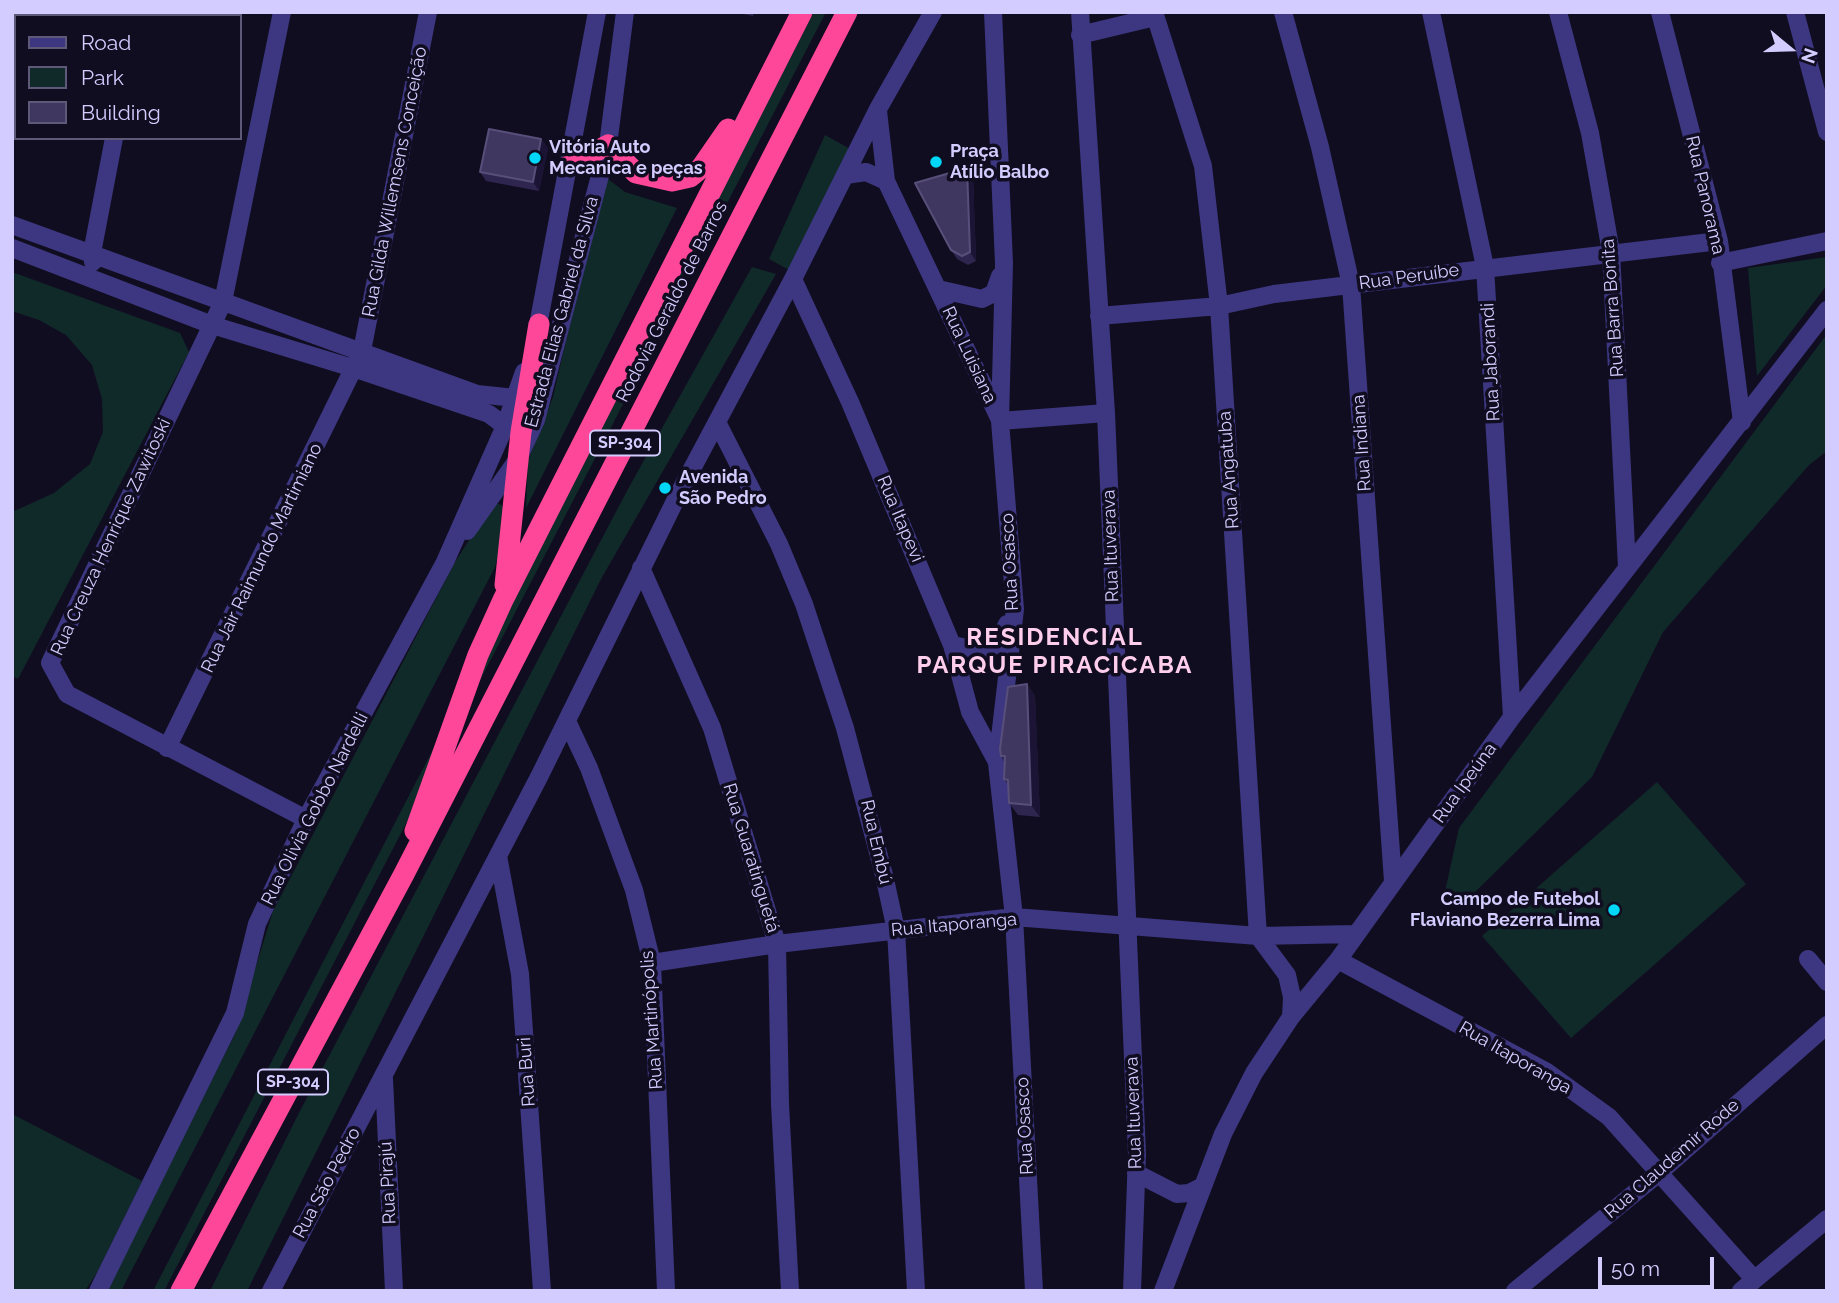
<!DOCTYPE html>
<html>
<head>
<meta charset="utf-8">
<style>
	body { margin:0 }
	#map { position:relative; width:1839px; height:1303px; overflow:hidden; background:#110d20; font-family:Raleway,sans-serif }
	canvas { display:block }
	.frame { position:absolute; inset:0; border:14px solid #d3ccff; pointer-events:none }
	.legend { position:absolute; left:14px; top:14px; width:228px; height:126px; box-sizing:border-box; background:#110d20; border:2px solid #5f5979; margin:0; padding:9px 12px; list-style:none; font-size:21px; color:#d3ccff }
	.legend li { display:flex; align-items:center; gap:14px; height:35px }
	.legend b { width:35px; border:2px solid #5f5979 }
	.north { position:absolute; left:1755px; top:14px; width:70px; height:70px; -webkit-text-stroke:5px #110d20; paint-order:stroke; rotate:109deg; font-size:19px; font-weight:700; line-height:28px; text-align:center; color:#d3ccff }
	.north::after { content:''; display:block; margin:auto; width:24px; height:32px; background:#d3ccff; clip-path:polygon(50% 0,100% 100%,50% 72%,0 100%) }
	.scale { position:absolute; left:1598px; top:1257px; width:116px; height:32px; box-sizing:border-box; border:4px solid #d3ccff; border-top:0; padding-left:9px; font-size:21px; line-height:24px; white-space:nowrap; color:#d3ccff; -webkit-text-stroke:5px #110d20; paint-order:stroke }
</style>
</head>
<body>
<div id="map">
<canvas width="1839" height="1303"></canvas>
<div class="frame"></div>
<ul class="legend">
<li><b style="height:9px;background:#3c3780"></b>Road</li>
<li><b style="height:19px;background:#102a2a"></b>Park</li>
<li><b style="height:19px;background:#403761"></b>Building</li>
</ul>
<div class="north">N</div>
<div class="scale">50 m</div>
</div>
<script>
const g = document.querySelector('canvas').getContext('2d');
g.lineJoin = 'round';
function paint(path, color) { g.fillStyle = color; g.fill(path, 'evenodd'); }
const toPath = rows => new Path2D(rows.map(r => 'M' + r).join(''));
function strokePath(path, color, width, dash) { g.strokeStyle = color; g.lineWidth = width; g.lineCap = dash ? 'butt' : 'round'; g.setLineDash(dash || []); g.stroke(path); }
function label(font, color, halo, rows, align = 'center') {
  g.font = font + ' Raleway,sans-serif'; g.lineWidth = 7; g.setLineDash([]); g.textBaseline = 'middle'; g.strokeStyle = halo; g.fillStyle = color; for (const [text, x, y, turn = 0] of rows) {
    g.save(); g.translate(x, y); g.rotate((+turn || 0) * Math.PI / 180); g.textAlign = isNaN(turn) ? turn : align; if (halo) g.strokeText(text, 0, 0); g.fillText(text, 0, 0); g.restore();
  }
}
const green = toPath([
	[814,12,826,12,164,1291,153,1291],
	[825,135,852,150,791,271,769,259],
	[604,176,625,192,677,208,526,508,528,461,553,397],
	[1827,257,1827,285,1757,376,1748,268],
	[752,267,776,274,601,579,247,1291,210,1291,300,1111,628,489],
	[12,272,180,333,189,352,18,679,12,676,12,512,54,493,90,464,103,432,102,399,92,365,66,335,39,320,12,311],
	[1827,334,1827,451,1809,465,1663,632,1592,777,1472,895,1444,896,1459,828],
	[493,503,502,505,507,520,495,567,121,1291,106,1291,235,1034,273,911,455,562],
	[1657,782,1746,884,1571,1038,1482,936],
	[12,1114,142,1181,98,1271,85,1291,12,1291]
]);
const minor = toPath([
	[282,12,223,302,50,663,67,694,306,819],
	[993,12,1004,263,1000,421,1015,609,997,763,1014,917,1034,1291],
	[1080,12,1106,413,1137,1154,1132,1291],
	[1154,12,1203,166,1219,306,1258,936,1287,975,1292,997,1291,1017],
	[1283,12,1320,147,1351,285,1393,881],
	[1431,12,1485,267,1512,717],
	[1558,12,1590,133,1611,252,1627,567],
	[1660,12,1719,241,1742,422],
	[1795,12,1827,132],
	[138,16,139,12],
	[1080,35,1155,17],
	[878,111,886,181,999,418],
	[846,175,866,172,886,181],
	[12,225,477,394,515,398],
	[12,248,212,325,356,369,489,414,505,426],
	[93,262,92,253,114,138],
	[1720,263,1827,241],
	[793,279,850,402,952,645,970,712,997,762],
	[938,289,982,299,994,293,1000,276],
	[1099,316,1219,306,1274,294,1719,241],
	[536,336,597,12],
	[1000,421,1106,413],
	[717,422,779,544,804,604,845,728,884,875,896,930,916,1291],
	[467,531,518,459,536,420,608,145,625,12],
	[641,568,712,728,777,944,780,1104,790,1291],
	[952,645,985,651,998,643,1007,624],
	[567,721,589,768,634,890,652,963,666,1291],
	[167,748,362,351,428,12],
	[498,856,520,974,542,1291],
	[1808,959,1827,982],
	[1338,960,1547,1072,1609,1117,1754,1279],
	[652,963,777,944,1014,917,1258,936,1353,934],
	[384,1079,394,1291],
	[1136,1173,1177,1194,1189,1193,1201,1187],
	[98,1291,235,1013,257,924,306,819,445,562,505,426,524,372],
	[271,1291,539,777,677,497,793,279,878,109,933,12],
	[1163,1291,1223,1134,1254,1073,1291,1017,1338,960,1512,717,1827,310],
	[1515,1291,1659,1173,1827,1025],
	[1741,1291,1827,1219]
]);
const highway = toPath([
	[569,165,608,145,636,173,672,181,690,177,701,168,728,129],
	[505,585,521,432,539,324],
	[415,831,478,655,503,600,802,12],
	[181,1291,404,874,847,12]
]);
const wall = toPath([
	[734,12,754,12,753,16],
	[541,139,548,148,539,191,486,181,480,172],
	[973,177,976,261,968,265,957,259,951,250],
	[1027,684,1035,696,1040,817,1018,815,1009,803,1008,785,1004,779,1004,762,1001,756]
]);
const shadedWall = toPath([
	[541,139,548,148,539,191,533,182],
	[967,168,973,177,976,261,970,252],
	[1027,684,1035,696,1040,817,1031,805]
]);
const building = toPath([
	[489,129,541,139,533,182,480,172,489,129],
	[967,168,970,252,962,256,951,250,915,183,967,168],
	[1027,684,1031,805,1009,803,1008,780,1004,779,1005,756,1001,756,1000,749,1008,687,1027,684]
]);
const markers = [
	[535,158,7,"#00d6f7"],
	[936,162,7,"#00d6f7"],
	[665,488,7,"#00d6f7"],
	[1614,910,7,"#00d6f7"]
];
const shields = [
	[625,443,70],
	[293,1082,70]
];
const shieldNames = [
	["SP-304",625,443],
	["SP-304",293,1082]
];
const poiNames = [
	["Vitória Auto",549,148],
	["Mecanica e peças",549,169],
	["Praça",950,152],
	["Atílio Balbo",950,173],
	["Avenida",679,478],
	["São Pedro",679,499],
	["Campo de Futebol",1600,900,"right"],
	["Flaviano Bezerra Lima",1600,921,"right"]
];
const streetNames = [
	["Rua Gilda Willemsens Conceição",395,182,-79],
	["Rua Panorama",1705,195,77],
	["Rua Peruíbe",1409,277,-8],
	["Rodovia Geraldo de Barros",672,302,-63],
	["Rua Barra Bonita",1613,308,-94],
	["Estrada Elias Gabriel da Silva",562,312,-75],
	["Rua Luisiana",969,355,65],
	["Rua Jaborandi",1491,362,-93],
	["Rua Indiana",1362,443,-94],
	["Rua Angatuba",1229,470,-94],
	["Rua Itapevi",900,519,67],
	["Rua Creuza Henrique Zawitoski",111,537,-65],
	["Rua Ituverava",1111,546,-92],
	["Rua Jair Raimundo Martimiano",262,558,-64],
	["Rua Osasco",1010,562,-93],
	["Rua Ipeúna",1465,783,-54],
	["Rua Olivia Gobbo Nardelli",315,809,-63],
	["Rua Embú",876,842,77],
	["Rua Guaratinguetá",751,858,73],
	["Rua Itaporanga",954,925,-5],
	["Rua Martinópolis",652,1020,-94],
	["Rua Itaporanga",1515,1058,30],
	["Rua Buri",527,1072,-94],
	["Rua Ituverava",1134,1113,-92],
	["Rua Osasco",1025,1126,-93],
	["Rua Claudemir Rode",1672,1159,-41],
	["Rua São Pedro",327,1183,-62],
	["Rua Pirajú",388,1183,-93]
];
const districtNames = [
	["RESIDENCIAL",1055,638],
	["PARQUE PIRACICABA",1055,666]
];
paint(green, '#102a2a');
strokePath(minor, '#3c3780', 18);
strokePath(highway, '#ff4799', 21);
paint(wall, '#2e264e');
paint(shadedWall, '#1b1434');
paint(building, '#403761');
strokePath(building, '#574f7a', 2);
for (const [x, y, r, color] of markers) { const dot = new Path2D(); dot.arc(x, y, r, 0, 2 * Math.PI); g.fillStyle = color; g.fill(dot); strokePath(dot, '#110d20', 2.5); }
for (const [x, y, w] of shields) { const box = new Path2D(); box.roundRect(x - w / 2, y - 12.5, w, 25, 5); g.fillStyle = '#110d20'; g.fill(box); strokePath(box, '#d3ccff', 2); }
label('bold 16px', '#d3ccff', null, shieldNames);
label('bold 18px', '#d3ccff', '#110d20', poiNames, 'left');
label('18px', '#d3ccff', '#110d20', streetNames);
g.letterSpacing = '2px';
label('bold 24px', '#ffceec', '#110d20', districtNames);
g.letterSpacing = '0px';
</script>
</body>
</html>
